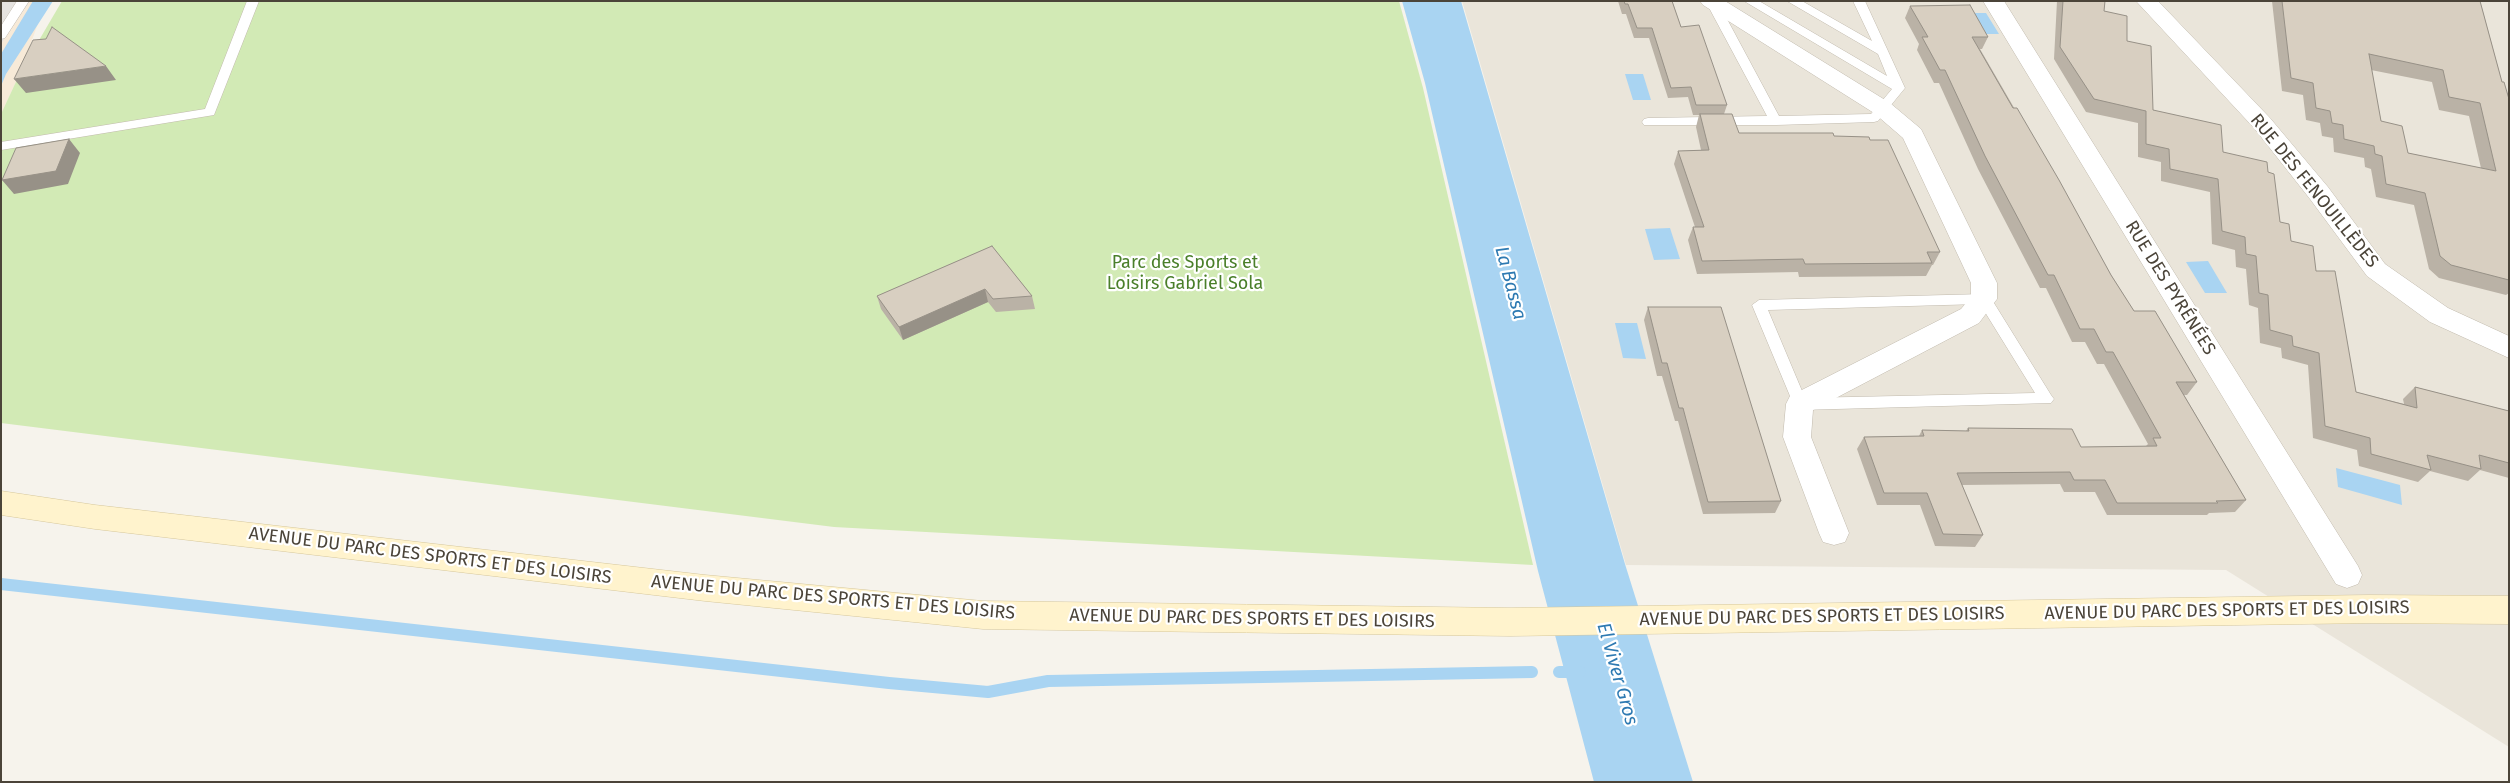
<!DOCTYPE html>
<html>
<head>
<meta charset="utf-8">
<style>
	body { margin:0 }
	#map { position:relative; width:2510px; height:783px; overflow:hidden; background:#f6f3ec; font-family:"Fira Sans",sans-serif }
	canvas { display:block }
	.frame { position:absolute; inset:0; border:2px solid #4b4439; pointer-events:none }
</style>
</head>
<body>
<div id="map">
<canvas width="2510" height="783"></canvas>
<div class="frame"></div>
</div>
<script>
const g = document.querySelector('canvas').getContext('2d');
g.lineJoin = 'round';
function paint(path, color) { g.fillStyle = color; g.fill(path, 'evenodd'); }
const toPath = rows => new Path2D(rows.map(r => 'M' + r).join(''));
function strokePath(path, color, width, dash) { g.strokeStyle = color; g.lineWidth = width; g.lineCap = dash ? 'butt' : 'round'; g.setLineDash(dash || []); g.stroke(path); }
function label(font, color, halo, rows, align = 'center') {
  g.font = font + ' "Fira Sans",sans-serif'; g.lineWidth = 4.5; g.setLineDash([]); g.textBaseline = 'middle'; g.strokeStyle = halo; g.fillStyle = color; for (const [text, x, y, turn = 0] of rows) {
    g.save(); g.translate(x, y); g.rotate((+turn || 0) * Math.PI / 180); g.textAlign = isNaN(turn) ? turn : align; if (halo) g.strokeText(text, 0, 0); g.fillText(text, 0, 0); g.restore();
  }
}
const residential = toPath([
	[1462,1,2509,1,2509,747,2226,570,1626,565]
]);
const commercial = toPath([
	[1,1,46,1,21,71,1,114]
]);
const green = toPath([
	[62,1,1399,1,1423,88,1533,565,834,527,1,423,1,114,21,71]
]);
const parking = toPath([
	[1,1,30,1,1,44]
]);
const water = toPath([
	[33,1,53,1,6,74,1,86,1,54],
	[1402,1,1461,1,1625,564,1693,782,1594,782,1538,571,1425,83],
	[1968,13,1986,13,1999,34,1981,34],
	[1625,74,1643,74,1651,100,1633,100],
	[1670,228,1680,259,1654,260,1645,229],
	[2208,261,2227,293,2205,293,2186,262],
	[1615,323,1637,323,1646,359,1623,358],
	[2336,468,2400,485,2402,505,2338,487]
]);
const stream = toPath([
	[1,584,889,683,988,692,1048,681,1532,672],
	[1559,672,1580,672]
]);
const service = toPath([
	[17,1,29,1,5,38,1,39,1,26,17,1],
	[247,1,259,1,214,115,1,150,1,142,205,109,247,1],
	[1744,1,1759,1,1887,76,1878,54,1787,1,1802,1,1872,41,1853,1,1865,1,1905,88,1878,121,1874,122,1776,125,1644,125,1642,122,1644,119,1648,118,1767,116,1707,4,1710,1,1717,2,1719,4,1779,116,1871,114,1892,89,1744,1],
	[1984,294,1989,295,2051,395,2054,399,2051,403,1800,410,1795,408,1752,305,1759,300,1984,294],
	[1980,304,2035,393,1805,398,1768,310,1980,304]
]);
const minor = toPath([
	[1700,1,1725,1,1890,103,1921,129,1997,283,1997,299,1979,323,1813,410,1811,437,1849,533,1845,542,1834,545,1823,542,1819,533,1783,437,1786,404,1790,396,1961,309,1971,297,1971,283,1903,138,1874,113,1703,5,1700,1],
	[1983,1,2004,1,2358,566,2362,575,2358,584,2347,588,2336,584,1983,1],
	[2136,1,2158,1,2270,118,2328,187,2385,264,2448,308,2509,336,2509,358,2430,322,2367,276,2310,199,2254,128,2136,1]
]);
const secondary = toPath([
	[1,491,95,505,705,575,983,601,1510,608,2369,595,2509,596,2509,624,2369,623,1510,636,983,629,705,601,95,529,1,515,1,491]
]);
const wall = toPath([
	[1618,1,1672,1,1681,27,1727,105,1724,114,1739,133,1834,136,1870,140,1940,252,1933,265,1932,265,1926,276,1799,277,1798,272,1697,274,1688,240,1693,227,1695,227,1674,164,1678,151,1701,150,1696,127,1699,115,1693,115,1688,97,1668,98,1649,38,1634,38,1626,14,1622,14],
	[2057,1,2105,1,2104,11,2127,41,2153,110,2223,152,2268,172,2280,222,2291,241,2316,271,2356,392,2404,404,2403,399,2415,387,2509,411,2509,478,2480,470,2468,481,2430,471,2418,482,2359,466,2357,450,2313,438,2308,365,2282,358,2281,348,2260,343,2258,308,2249,305,2246,269,2236,267,2235,250,2212,244,2210,192,2161,181,2161,162,2138,157,2138,123,2086,112,2054,59],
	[2272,1,2480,1,2502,82,2509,99,2509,293,2506,295,2439,278,2429,269,2414,205,2376,197,2371,169,2365,167,2364,158,2334,152,2333,138,2322,136,2320,123,2306,120,2303,95,2282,91],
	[2371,70,2432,82,2439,110,2469,116,2481,168,2408,153,2381,121],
	[1910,6,1988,37,1982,49,1980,49,2111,275,2134,311,2197,382,2187,395,2184,395,2246,500,2235,512,2209,513,2207,515,2107,515,2095,492,2064,492,2060,484,1962,485,1983,535,1975,547,1935,546,1920,505,1877,505,1857,449,1864,437,1919,436,1922,430,1966,431,1968,428,2081,447,2146,446,2148,444,2104,364,2097,364,2085,342,2072,342,2046,288,2040,288,1978,169,1939,83,1934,83,1917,50,1919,44,1905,18],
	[992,246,1032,296,1035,309,996,312,988,302,903,340,881,309,877,296],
	[1648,307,1781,501,1775,513,1703,514,1678,421,1675,421,1662,376,1657,376,1644,320]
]);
const shadedWall = toPath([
	[106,66,116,80,26,93,14,79],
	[69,139,80,153,68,184,14,194,2,180],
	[985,289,988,302,903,340,899,327]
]);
const building = toPath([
	[1624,1,1672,1,1681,27,1699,25,1727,105,1696,105,1691,87,1671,88,1652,28,1637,28,1628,4,1625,4,1624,1],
	[2063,1,2105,1,2104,11,2127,16,2127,41,2151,46,2153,110,2221,125,2223,152,2267,162,2268,172,2274,174,2280,222,2289,224,2291,241,2313,246,2316,271,2335,271,2356,392,2417,408,2415,387,2509,411,2509,463,2479,455,2481,469,2427,455,2431,470,2371,454,2370,438,2325,426,2319,353,2293,346,2292,336,2270,330,2268,295,2259,293,2256,256,2246,254,2245,237,2222,231,2218,179,2170,169,2169,149,2146,144,2146,111,2094,99,2060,47,2063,1],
	[2282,1,2480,1,2502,82,2504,82,2509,99,2509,280,2451,265,2440,256,2425,193,2386,184,2382,156,2375,154,2374,146,2344,139,2343,125,2332,123,2330,111,2316,108,2313,83,2291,78,2282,1],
	[2369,54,2443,70,2449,97,2480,103,2496,171,2408,153,2402,126,2381,121,2369,54],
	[1970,5,1988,37,1972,37,2013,108,2017,108,2059,180,2111,275,2134,311,2155,311,2197,382,2176,382,2246,500,2216,501,2218,503,2117,503,2105,480,2074,480,2070,472,1957,473,1983,535,1943,534,1927,493,1884,493,1864,437,1924,436,1922,430,1969,431,1968,428,2072,429,2081,447,2157,446,2153,438,2161,438,2113,352,2106,352,2094,329,2080,329,2054,275,2048,275,1985,156,1945,70,1940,70,1922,37,1928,37,1910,6,1970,5],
	[52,27,106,66,14,79,33,40,46,39,52,27],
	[1700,114,1732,114,1739,133,1833,133,1834,136,1869,137,1870,140,1888,140,1940,252,1927,252,1932,263,1805,264,1803,259,1702,261,1693,227,1704,227,1678,151,1709,150,1700,114],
	[69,139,56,171,2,180,16,148,69,139],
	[992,246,1032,296,993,299,985,289,899,327,877,296,992,246],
	[1648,307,1721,307,1781,501,1708,502,1683,408,1679,408,1667,363,1662,363,1648,307]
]);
const streetNames = [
	["RUE DES FENOUILLÈDES",2314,191,51],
	["RUE DES PYRÉNÉES",2170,288,58],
	["AVENUE DU PARC DES SPORTS ET DES LOISIRS",430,556,7],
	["AVENUE DU PARC DES SPORTS ET DES LOISIRS",833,598,5],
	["AVENUE DU PARC DES SPORTS ET DES LOISIRS",2227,611,-1],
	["AVENUE DU PARC DES SPORTS ET DES LOISIRS",1822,617,-1],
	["AVENUE DU PARC DES SPORTS ET DES LOISIRS",1252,619,1]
];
const parkNames = [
	["Parc des Sports et",1185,263],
	["Loisirs Gabriel Sola",1185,284]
];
const waterNames = [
	["La Bassa",1510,283,75],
	["El Viver Gros",1617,674,74]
];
paint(residential, '#eae5da');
paint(commercial, '#f7ead8');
paint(green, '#d2eab5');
paint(parking, '#e5e3e0');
paint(water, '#a9d4f2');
strokePath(stream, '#a9d4f2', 12);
strokePath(service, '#c2bbae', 1);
strokePath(minor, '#c2bbae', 1);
strokePath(secondary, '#d6c79b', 1);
paint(service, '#fff');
paint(minor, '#fff');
paint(secondary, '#fff3cd');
paint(wall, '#bab2a6');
paint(shadedWall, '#979187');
paint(building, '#d8cfc1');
strokePath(building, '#979187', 1);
label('18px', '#4b4439', '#fff', streetNames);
label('18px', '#4a7f2a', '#fff', parkNames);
label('italic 19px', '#2e7ab2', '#fff', waterNames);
</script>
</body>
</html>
